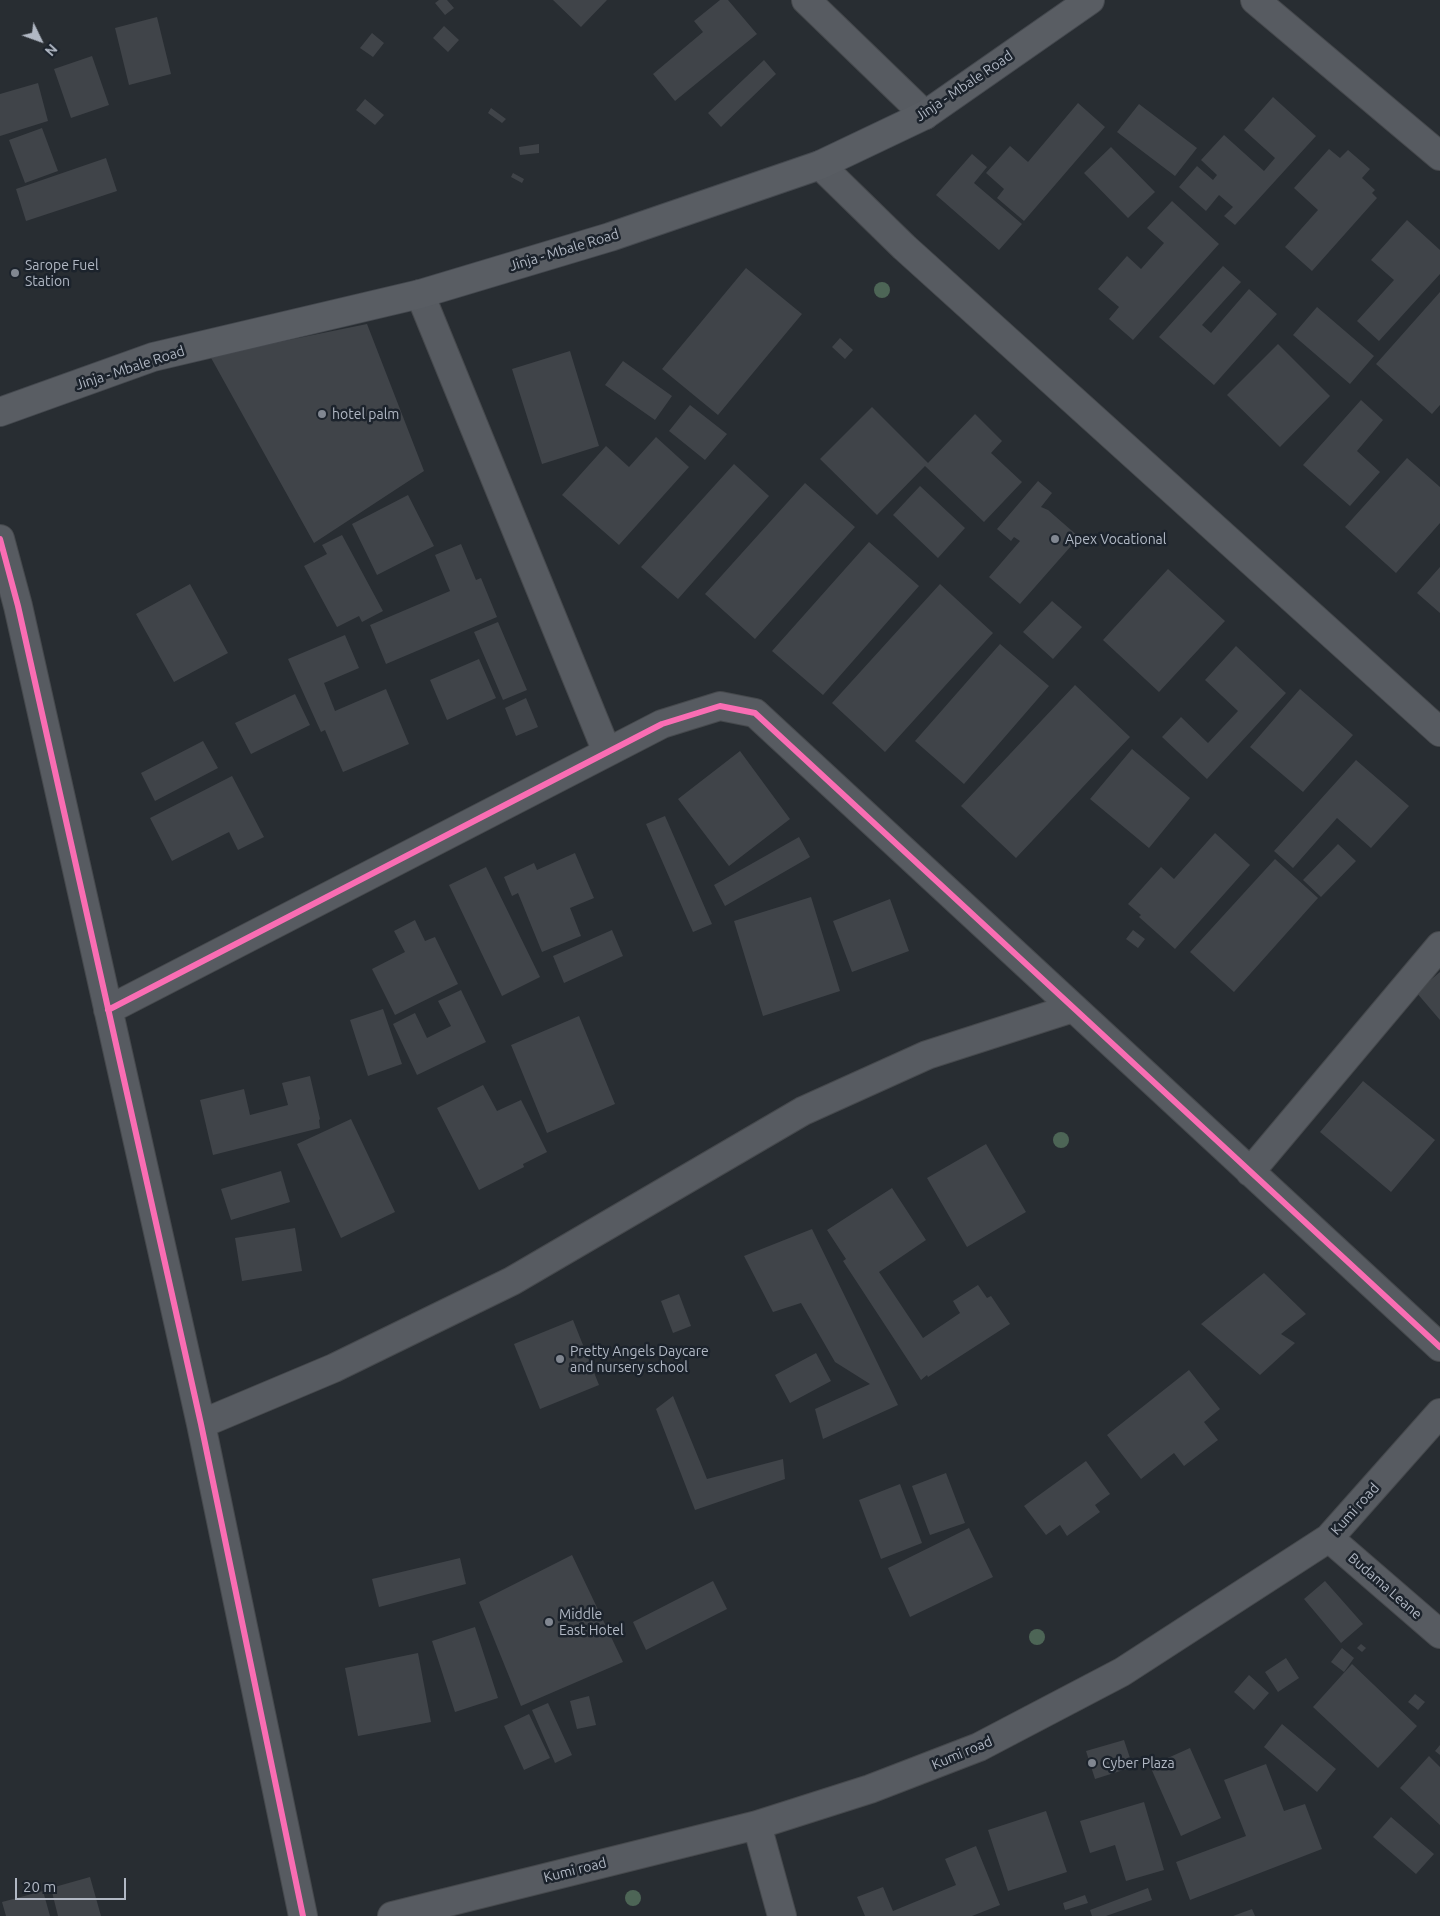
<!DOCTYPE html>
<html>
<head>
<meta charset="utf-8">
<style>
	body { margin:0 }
	#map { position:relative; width:1440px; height:1916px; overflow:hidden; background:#282d32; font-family:Ubuntu,sans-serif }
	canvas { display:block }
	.north { position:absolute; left:15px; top:15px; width:50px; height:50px; -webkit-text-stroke:4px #1c232c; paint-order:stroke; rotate:132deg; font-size:14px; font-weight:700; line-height:20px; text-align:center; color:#b1b8c4 }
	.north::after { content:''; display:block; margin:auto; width:18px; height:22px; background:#b1b8c4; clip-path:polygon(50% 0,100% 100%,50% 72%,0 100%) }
	.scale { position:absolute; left:15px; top:1878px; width:111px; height:22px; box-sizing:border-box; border:2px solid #b1b8c4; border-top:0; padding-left:6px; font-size:15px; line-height:18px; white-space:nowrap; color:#b1b8c4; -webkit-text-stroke:4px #1c232c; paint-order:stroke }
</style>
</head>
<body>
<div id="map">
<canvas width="1440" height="1916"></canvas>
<div class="north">N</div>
<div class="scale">20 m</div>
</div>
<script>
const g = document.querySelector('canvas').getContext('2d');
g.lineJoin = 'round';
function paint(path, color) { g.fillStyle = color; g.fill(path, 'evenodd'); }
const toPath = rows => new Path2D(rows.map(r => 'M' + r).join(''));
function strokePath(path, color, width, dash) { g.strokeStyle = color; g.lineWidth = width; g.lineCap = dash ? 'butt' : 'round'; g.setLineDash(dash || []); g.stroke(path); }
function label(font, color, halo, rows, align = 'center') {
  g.font = font + ' Ubuntu,sans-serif'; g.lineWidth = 5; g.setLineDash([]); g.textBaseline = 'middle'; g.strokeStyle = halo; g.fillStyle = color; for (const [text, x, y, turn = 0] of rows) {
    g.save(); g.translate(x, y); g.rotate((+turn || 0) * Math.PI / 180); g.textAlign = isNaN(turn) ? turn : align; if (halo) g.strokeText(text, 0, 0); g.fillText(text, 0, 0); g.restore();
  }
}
const building = toPath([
	[439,0,447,0,454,8,445,15,435,3],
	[553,0,607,0,581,27],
	[720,0,728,0,757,34,675,101,653,74,703,32,694,21],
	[157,17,171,74,129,85,115,28],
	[444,26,459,40,448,52,433,38],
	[372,33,384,43,373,57,360,48],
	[92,56,109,105,71,118,54,69],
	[764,60,776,74,721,127,708,113],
	[38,83,48,121,0,136,0,94],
	[1273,97,1316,136,1235,225,1224,216,1233,207,1219,195,1206,211,1179,187,1197,166,1213,180,1217,175,1201,160,1224,135,1264,171,1275,158,1244,130],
	[365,99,384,115,375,125,356,110],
	[1078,103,1105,127,1024,221,997,198,1004,189,986,173,1010,146,1028,162],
	[1139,104,1197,148,1175,176,1117,132],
	[491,108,506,119,502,123,488,113],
	[42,128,58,171,25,183,9,140],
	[539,144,539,153,520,155,519,147],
	[1111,147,1155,192,1128,218,1084,173],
	[1329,149,1340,158,1348,150,1370,169,1362,178,1375,190,1372,193,1377,198,1312,271,1285,247,1318,210,1294,188],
	[972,154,987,167,974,183,1022,224,999,250,936,195],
	[106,158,117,191,26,221,16,189],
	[513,173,524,179,522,183,511,177],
	[1172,201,1219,244,1133,340,1109,319,1119,307,1098,289,1127,256,1141,269,1164,243,1147,228],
	[1407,220,1440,250,1440,274,1379,341,1357,321,1394,280,1371,260],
	[1223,266,1241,282,1202,325,1211,333,1249,289,1277,314,1214,385,1159,337],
	[746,268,802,314,718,415,662,369],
	[1440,292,1440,405,1432,414,1376,364],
	[1317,307,1374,356,1350,384,1293,335],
	[367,324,424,471,314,543,210,356],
	[840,338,853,350,845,359,832,347],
	[1278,344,1330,396,1280,447,1227,395],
	[570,351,599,446,542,464,512,369],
	[623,361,672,396,655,420,605,385],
	[1361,400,1383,420,1357,451,1380,472,1350,506,1303,465],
	[690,405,727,434,705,460,669,431],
	[872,407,928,463,975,414,1002,441,991,453,1022,482,984,522,925,466,877,515,820,459],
	[656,437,689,467,619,545,562,495,606,446,629,467],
	[1407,458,1440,487,1440,523,1396,573,1345,527],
	[734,464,769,496,678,599,641,567],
	[1038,481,1052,493,1041,507,1048,510,1079,537,1020,604,989,577,1020,541,1014,537,1011,541,997,529],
	[805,483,855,527,755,639,705,594],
	[920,486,965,528,938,558,893,515],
	[408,495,434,546,377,575,352,524],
	[342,535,383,611,362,622,359,616,337,627,304,566,327,554,322,545],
	[869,542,919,586,823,695,772,651],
	[461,544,476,580,481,578,497,617,386,664,370,625,450,591,435,555],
	[1440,567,1440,613,1417,593],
	[1168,569,1225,621,1159,692,1103,640],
	[190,584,228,653,174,682,136,614],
	[940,584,993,633,885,752,832,703],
	[1052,601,1082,627,1053,659,1023,632],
	[498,622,527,690,503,700,474,632],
	[345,635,359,668,324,683,335,711,386,689,409,744,343,772,325,730,321,732,288,659],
	[1000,644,1049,686,964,784,915,741],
	[1236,646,1286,693,1207,779,1162,737,1181,717,1208,743,1238,711,1205,680],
	[479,659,496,698,447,720,430,680],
	[1075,685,1130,737,1016,858,961,806],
	[1300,689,1353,735,1303,792,1250,747],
	[295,694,310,725,251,754,235,723],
	[526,698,538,727,516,736,505,708],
	[203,741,218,768,155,801,141,773],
	[1132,749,1190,798,1149,848,1090,799],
	[740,751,790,819,729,866,678,799],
	[1356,760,1409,806,1371,848,1337,818,1293,868,1274,851],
	[232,776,264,837,238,850,229,832,172,861,150,818],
	[665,816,712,924,693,932,646,824],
	[1215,833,1250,865,1175,949,1139,917,1141,915,1128,904,1161,867,1174,879],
	[799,837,810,857,725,906,714,885],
	[1338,844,1356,861,1321,897,1303,880],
	[575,853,594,898,570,908,581,936,542,952,518,893,512,896,504,877,534,863,537,870],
	[1275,859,1318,898,1234,992,1190,952],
	[486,867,540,977,502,996,449,885],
	[811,897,840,991,763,1016,734,921],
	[890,899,909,951,852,972,833,921],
	[415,920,425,941,435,937,458,984,395,1015,372,969,405,952,394,931],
	[612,930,623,956,564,983,553,956],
	[1133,930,1145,939,1138,948,1126,939],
	[1440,972,1440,1020,1416,992],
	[461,990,486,1042,417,1075,393,1024,415,1013,427,1038,451,1026,438,1001],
	[383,1009,402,1064,368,1076,350,1020],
	[579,1016,615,1104,547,1133,511,1045],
	[310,1076,320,1119,319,1120,320,1128,213,1155,200,1100,244,1089,250,1115,288,1105,282,1083],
	[1363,1081,1435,1140,1391,1192,1320,1132],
	[483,1085,497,1111,521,1100,547,1152,523,1164,524,1167,479,1190,437,1108],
	[351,1119,395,1212,341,1238,297,1144],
	[986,1144,1026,1212,967,1247,927,1178],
	[281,1171,290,1202,231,1220,221,1189],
	[892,1188,926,1240,879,1272,923,1338,960,1313,953,1301,978,1285,987,1298,991,1296,1010,1324,928,1377,927,1375,921,1380,843,1261,846,1259,827,1230],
	[295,1228,302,1271,242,1281,235,1238],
	[812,1229,898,1405,823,1439,815,1409,870,1384,835,1362,801,1303,773,1312,744,1256],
	[1264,1273,1306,1314,1281,1334,1295,1343,1260,1375,1201,1324],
	[679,1294,691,1326,673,1333,661,1301],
	[573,1320,599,1385,540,1409,514,1344],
	[816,1353,831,1381,790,1403,775,1375],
	[1189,1370,1220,1409,1204,1422,1218,1440,1184,1466,1174,1453,1141,1479,1107,1435],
	[673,1396,707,1479,783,1459,785,1479,695,1510,656,1409],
	[1086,1461,1110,1494,1095,1505,1100,1512,1067,1536,1060,1525,1046,1535,1024,1506],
	[946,1473,965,1523,930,1535,912,1486],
	[900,1484,922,1543,881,1559,859,1500],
	[969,1528,993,1577,910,1617,888,1568],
	[572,1555,623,1662,521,1706,479,1602],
	[460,1558,466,1584,379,1607,372,1579],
	[713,1581,727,1609,646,1650,633,1622],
	[1325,1581,1363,1624,1341,1643,1304,1599],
	[475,1627,498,1698,455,1712,432,1641],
	[1361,1644,1366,1648,1362,1652,1357,1648],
	[1342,1648,1354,1658,1344,1672,1331,1662],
	[418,1653,431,1722,358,1736,345,1668],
	[1286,1658,1299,1678,1278,1692,1265,1672],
	[1352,1664,1417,1726,1378,1768,1313,1707],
	[1249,1675,1269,1693,1254,1710,1234,1692],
	[1415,1694,1425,1702,1418,1710,1408,1702],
	[589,1696,596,1725,577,1729,570,1701],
	[548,1703,572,1755,555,1763,532,1710],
	[529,1714,550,1758,524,1770,504,1726],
	[1282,1724,1336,1769,1317,1792,1264,1747],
	[1124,1740,1133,1767,1095,1779,1086,1751],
	[1440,1745,1440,1755,1435,1751],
	[1190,1748,1221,1818,1181,1836,1150,1766],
	[1429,1756,1440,1767,1440,1825,1400,1788],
	[1266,1764,1284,1811,1305,1804,1322,1849,1190,1900,1176,1862,1246,1836,1224,1780],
	[1144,1802,1164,1870,1126,1881,1115,1845,1090,1853,1080,1821],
	[1046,1811,1067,1872,1008,1891,988,1830],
	[1391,1817,1434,1854,1416,1874,1373,1837],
	[976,1846,1000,1905,972,1916,865,1916,857,1897,883,1887,893,1911,956,1885,945,1859],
	[90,1877,101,1916,58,1916,51,1888],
	[1148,1888,1152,1900,1106,1916,1092,1916,1090,1910],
	[43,1891,50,1916,6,1916,2,1902],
	[1085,1895,1088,1903,1065,1910,1063,1903],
	[1252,1909,1255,1916,1233,1916]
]);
const minor = toPath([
	[806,0,925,115],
	[1255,0,1440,156],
	[820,165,904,247,1440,732],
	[420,294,607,752],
	[0,539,18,606,201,1424,303,1916],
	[108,1010,662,724,720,706,755,713,1440,1347],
	[1250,1172,1440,946],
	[201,1424,334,1368,512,1281,803,1111,927,1055,1073,1008],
	[1329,1538,1440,1634],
	[757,1825,782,1916],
	[392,1916,757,1825,870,1789,979,1747,1122,1672,1329,1538,1440,1413]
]);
const major = toPath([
	[0,412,153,357,420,294,610,237,820,165,925,115,1090,0]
]);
const cycleway = toPath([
	[0,539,18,606,201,1424,303,1916],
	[108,1010,662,724,720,706,755,713,1440,1347]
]);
const trees = [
	[882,290],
	[1061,1140],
	[1037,1637],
	[633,1898]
];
const markers = [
	[15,273,5,"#818791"],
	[322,414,5,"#818791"],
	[1055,539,5,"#818791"],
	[560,1359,5,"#818791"],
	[549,1622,5,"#818791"],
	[1092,1763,5,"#818791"]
];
const streetNames = [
	["Jinja - Mbale Road",964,86,-34],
	["Jinja - Mbale Road",564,250,-17],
	["Jinja - Mbale Road",130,368,-18],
	["Kumi road",1355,1509,-48],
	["Budama Leane",1385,1586,41],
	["Kumi road",962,1753,-23],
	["Kumi road",575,1870,-14]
];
const poiNames = [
	["Sarope Fuel",25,265],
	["Station",25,281],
	["hotel palm",332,414],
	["Apex Vocational",1065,539],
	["Pretty Angels Daycare",570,1351],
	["and nursery school",570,1367],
	["Middle",559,1614],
	["East Hotel",559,1630],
	["Cyber Plaza",1102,1763]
];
paint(building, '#404449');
strokePath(minor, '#46494d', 30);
strokePath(major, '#45494f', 30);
strokePath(minor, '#575b61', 28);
strokePath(major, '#595d63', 28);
strokePath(cycleway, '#f96db3', 6);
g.fillStyle = '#4d6556';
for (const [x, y] of trees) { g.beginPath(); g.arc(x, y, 8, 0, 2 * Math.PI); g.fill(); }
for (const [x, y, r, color] of markers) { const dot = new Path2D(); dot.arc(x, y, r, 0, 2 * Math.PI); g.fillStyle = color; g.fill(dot); strokePath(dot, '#1c232c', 2); }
label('14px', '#b1b8c4', '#1c232c', streetNames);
label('14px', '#b1b8c4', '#1c232c', poiNames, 'left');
</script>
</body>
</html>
